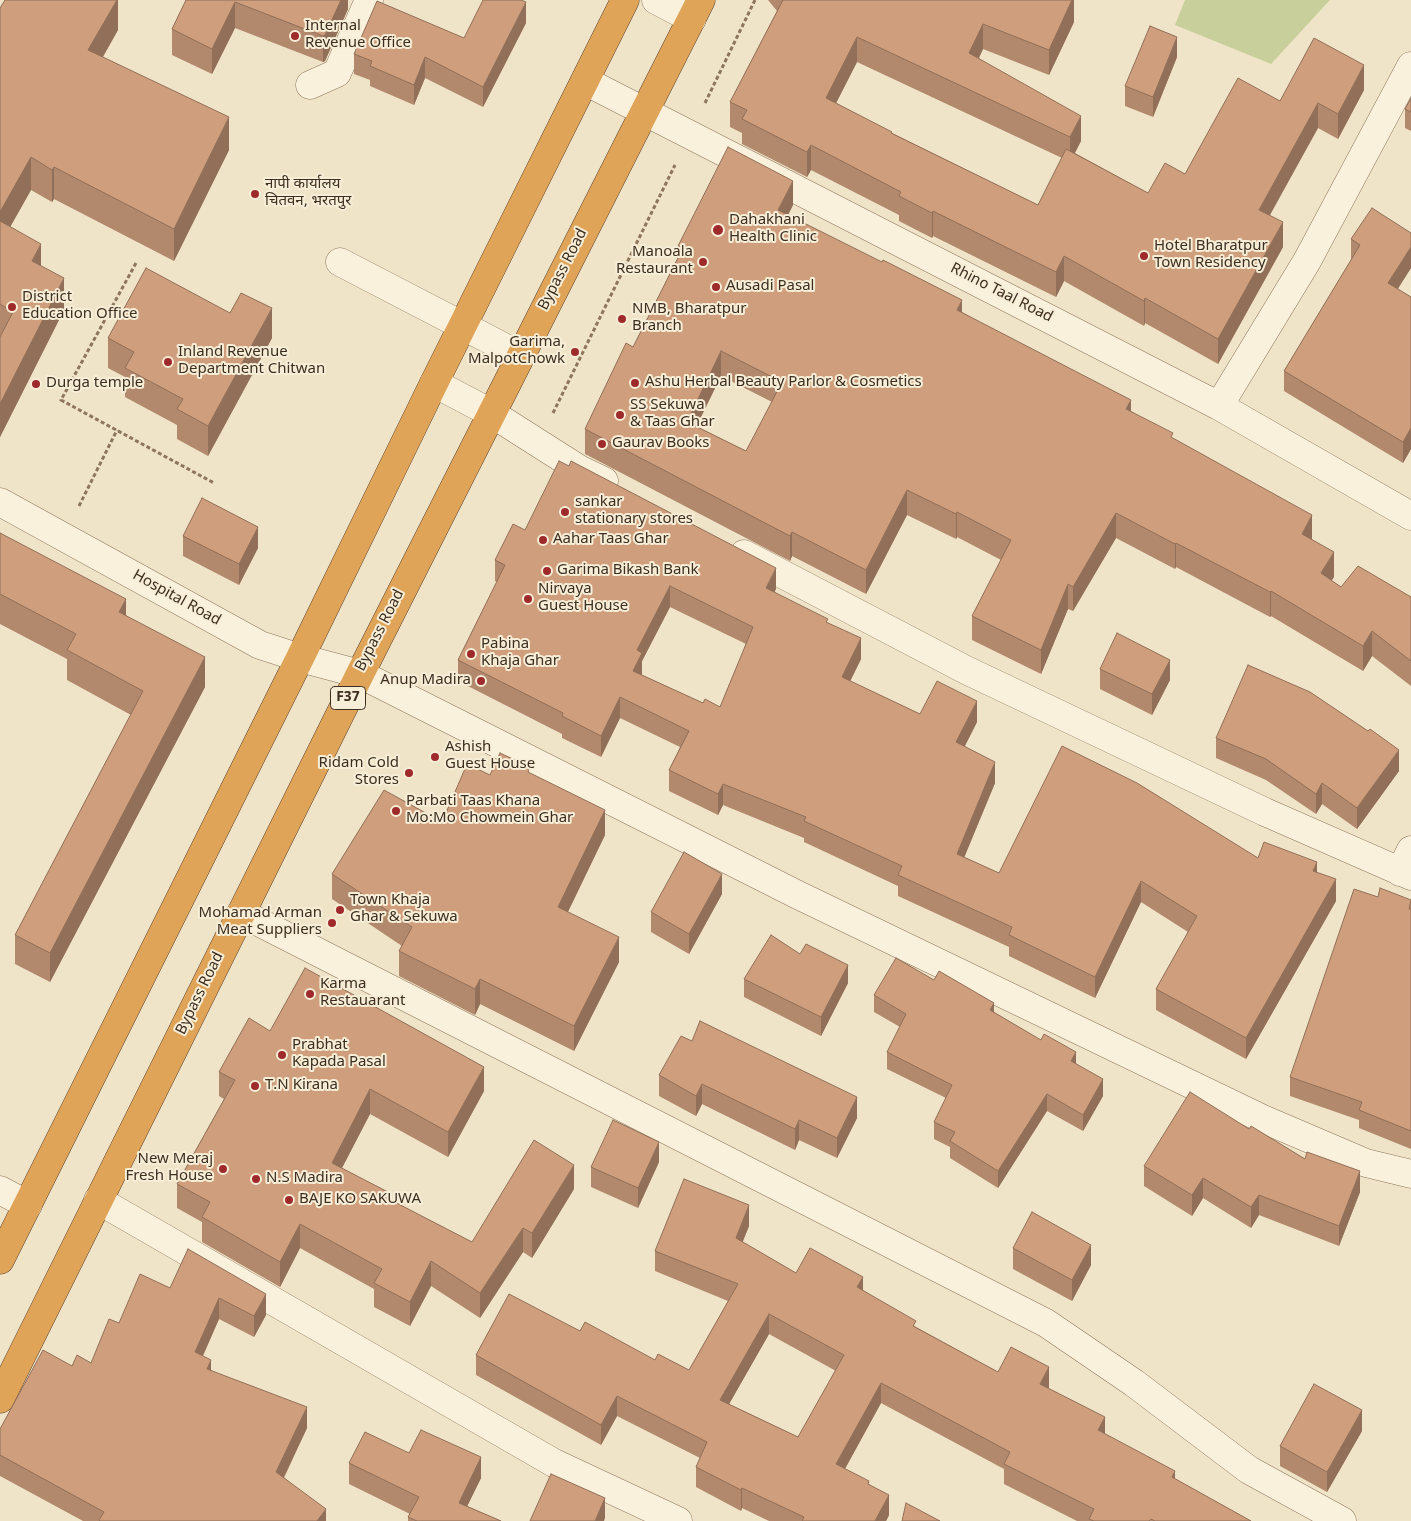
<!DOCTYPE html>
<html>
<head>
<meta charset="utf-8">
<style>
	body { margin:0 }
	canvas { display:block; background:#f0e4c8 }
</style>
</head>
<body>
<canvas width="1411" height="1521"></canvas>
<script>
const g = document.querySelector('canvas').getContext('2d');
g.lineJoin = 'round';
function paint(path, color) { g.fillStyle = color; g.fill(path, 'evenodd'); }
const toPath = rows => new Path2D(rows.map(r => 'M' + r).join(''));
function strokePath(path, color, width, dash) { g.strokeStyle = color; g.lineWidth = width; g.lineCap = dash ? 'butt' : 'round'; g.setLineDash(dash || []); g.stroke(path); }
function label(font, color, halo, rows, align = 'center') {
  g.font = font + ' Georgia,"Noto Sans Devanagari",serif'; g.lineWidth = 4; g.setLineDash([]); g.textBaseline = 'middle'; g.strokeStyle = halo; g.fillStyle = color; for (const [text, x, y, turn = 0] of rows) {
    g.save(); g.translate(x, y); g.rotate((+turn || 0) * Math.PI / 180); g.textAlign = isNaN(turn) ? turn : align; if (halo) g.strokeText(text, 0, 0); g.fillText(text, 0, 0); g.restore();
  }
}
const green = toPath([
	[1185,0,1330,0,1271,64,1175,25]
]);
const path = toPath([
	[705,103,755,0],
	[136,263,61,400,214,483],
	[553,413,675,165],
	[79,506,117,430]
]);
const minor = toPath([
	[656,0,692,19],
	[585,81,1219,406,1411,516],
	[310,85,337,73,369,0],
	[340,262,521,356],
	[434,383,491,413,579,469,604,481],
	[1219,406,1307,261,1411,66],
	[0,502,260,645,300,658,360,674,798,895,1263,1119,1366,1163,1411,1174],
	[744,554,966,670,1265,812,1411,876],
	[1400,872,1411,850],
	[241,913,1046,1323,1134,1383,1249,1470,1342,1521],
	[0,1190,28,1205],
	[98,1200,554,1463,678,1521]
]);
const highway = toPath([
	[0,1260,300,658,434,383,625,0],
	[0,1399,360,674,701,0]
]);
const wall = toPath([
	[118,0,118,30,103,57,229,150,174,261,54,199,52,202,31,190,10,227,41,266,64,310,0,437,0,8],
	[186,0,348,0,348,9,325,61,323,62,235,28,212,74,172,55,172,29],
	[768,0,1074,0,1074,22,1049,75,983,49,979,58,1081,141,1075,153,1148,193,1185,174,1280,101,1364,90,1338,139,1318,128,1269,215,1283,247,1218,364,1145,323,1144,326,1064,281,1056,297,933,236,932,238,899,221,899,215,811,170,807,177,742,144,742,133,730,127,730,102,777,11],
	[857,62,1062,158,1038,205,892,133,836,103],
	[526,23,483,107,425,78,414,105,370,86,370,80,354,74,354,54,464,38],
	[1177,57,1153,117,1125,106,1125,86],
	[1411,98,1411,131,1405,128,1405,109],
	[793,205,788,215,962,312,1131,411,1173,439,1312,539,1334,577,1331,580,1341,587,1411,597,1411,686,1372,656,1363,671,1271,616,1270,617,1176,567,1175,569,1116,538,1073,611,1068,609,1041,674,972,640,972,616,1001,560,957,537,956,539,907,515,866,594,792,556,790,561,585,454,585,429,633,347,678,258,678,246],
	[721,376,772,402,746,451,696,426],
	[1411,233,1411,268,1398,289,1411,297,1411,449,1403,463,1284,391,1284,371,1351,260,1351,239],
	[108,338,272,338,208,456,177,439,177,425,125,397,125,377,108,368],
	[525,530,776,589,774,592,828,623,861,659,850,681,920,714,977,722,965,746,995,783,964,857,999,873,1258,858,1317,873,1336,901,1246,1059,1156,1010,1156,989,1188,932,1141,902,1095,998,1009,956,1009,947,898,896,898,886,804,842,804,838,723,805,718,815,669,791,669,770,680,747,620,718,601,757,562,738,562,734,458,681,458,660,497,582,495,581,495,560],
	[670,607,746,644,720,707,703,703,642,675,642,661],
	[0,533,126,615,205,687,50,982,15,964,15,935,131,715,67,680,67,659,0,624],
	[183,536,258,548,239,585,183,556],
	[1100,669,1170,680,1152,715,1100,689],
	[1216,738,1399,771,1357,829,1322,804,1316,814,1266,780,1216,758],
	[530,774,605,835,568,912,619,962,574,1051,480,1004,475,1015,399,976,399,951,402,946,332,899,332,874,442,822,490,775],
	[722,894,689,954,651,932,651,912],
	[1378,897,1411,900,1411,1149,1359,1128,1359,1120,1290,1096,1290,1077],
	[744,979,848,983,821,1036,744,997],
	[934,980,994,1012,1076,1063,1103,1096,1083,1131,1047,1111,998,1188,950,1158,950,1147,934,1139,934,1122,946,1098,887,1069,887,1052,900,1027,874,1012,874,995],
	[270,1031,484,1091,448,1157,370,1114,342,1168,388,1199,472,1242,574,1189,532,1258,523,1252,480,1318,431,1286,410,1326,374,1307,374,1289,300,1248,280,1287,202,1242,202,1222,177,1208,177,1184,224,1099,219,1096,219,1072],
	[692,1041,857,1118,837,1158,799,1140,795,1150,702,1104,696,1116,659,1096,659,1075],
	[1249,1129,1305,1159,1360,1192,1339,1246,1259,1215,1251,1228,1203,1198,1192,1216,1144,1186,1144,1166],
	[659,1162,638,1208,591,1187,591,1167],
	[749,1226,742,1242,796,1273,863,1290,916,1327,998,1372,1049,1387,1048,1388,1105,1434,1175,1479,1251,1521,1077,1521,1004,1484,1004,1469,881,1403,845,1469,869,1484,889,1515,886,1521,769,1521,742,1508,741,1511,696,1487,696,1467,700,1458,617,1416,601,1445,476,1375,476,1355,580,1331,655,1360,689,1370,728,1301,655,1271,655,1251],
	[769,1334,836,1371,798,1437,729,1404],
	[1013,1248,1091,1265,1072,1301,1013,1269],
	[188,1249,266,1315,254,1337,219,1319,203,1356,211,1370,307,1428,284,1478,326,1521,83,1521,0,1476,0,1429,72,1366,91,1363,119,1323,170,1288],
	[1362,1431,1327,1492,1280,1466,1280,1446],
	[409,1453,481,1478,467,1506,501,1521,408,1521,408,1517,410,1514,349,1484,349,1463]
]);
const shadedWall = toPath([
	[117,0,118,0,118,30,88,82,88,50],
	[341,0,348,0,348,9,325,61,323,62,323,36],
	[1072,0,1074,0,1074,22,1049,75,1049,50],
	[235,2,235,28,212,74,212,49],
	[526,2,526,23,483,107,483,87],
	[983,24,983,49,969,78,969,53],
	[857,37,857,62,826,123,826,98],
	[1177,37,1177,57,1153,117,1153,97],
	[425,57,425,78,414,105,414,85],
	[1364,65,1364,90,1338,139,1338,114],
	[1318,103,1318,128,1259,235,1259,210],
	[1081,116,1081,141,1070,162,1070,137],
	[229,117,229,150,174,261,174,229],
	[811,145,811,170,807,177,807,152],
	[31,157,31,190,0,245,0,212],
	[54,167,54,199,52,202,52,170],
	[793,181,793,205,778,235,778,210],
	[933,211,933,236,932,238,932,213],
	[1283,222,1283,247,1218,364,1218,339],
	[41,244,41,277,32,261],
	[1411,247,1411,268,1388,303,1388,283],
	[1064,256,1064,281,1056,297,1056,272],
	[64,278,64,310,0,437,0,404],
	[1145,298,1145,323,1144,326,1144,301],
	[962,300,962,325,957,310],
	[272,308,272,338,208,456,208,426],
	[721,351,721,376,687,446,687,422],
	[1131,400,1131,424,1126,409],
	[1411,428,1411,449,1403,463,1403,442],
	[907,490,907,515,866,594,866,570],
	[957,512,957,537,956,539,956,514],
	[1116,513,1116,538,1073,611,1073,587],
	[1312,515,1312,540,1302,534],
	[258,527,258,548,239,585,239,564],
	[792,532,792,556,790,561,790,536],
	[1176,543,1176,567,1175,569,1175,544],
	[1334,552,1334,577,1321,597,1321,573],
	[776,568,776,589,766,609,766,588],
	[1068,584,1068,609,1041,674,1041,650],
	[670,586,670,607,642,661,642,674,633,692,633,671,637,650],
	[1271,591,1271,616,1270,617,1270,592],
	[126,599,126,629,119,612],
	[1372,631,1372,656,1363,671,1363,646],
	[861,638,861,659,842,698,842,677],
	[205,657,205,687,50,982,50,953],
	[1170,660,1170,680,1152,715,1152,694],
	[620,697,620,718,601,757,601,736],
	[977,701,977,722,956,763,956,742],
	[1399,750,1399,771,1357,829,1357,808],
	[995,762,995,783,957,875,957,854],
	[1322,783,1322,804,1316,814,1316,794],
	[723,784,723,805,718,815,718,794],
	[605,810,605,835,558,932,558,907],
	[1317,862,1317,883,1313,871],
	[722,874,722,894,689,954,689,934],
	[1336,879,1336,901,1246,1059,1246,1038],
	[1141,881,1141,902,1095,998,1095,977],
	[619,937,619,962,574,1051,574,1026],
	[848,965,848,983,821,1036,821,1017],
	[480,979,480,1004,475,1015,475,989],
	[994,1003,994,1020,990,1010],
	[1076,1052,1076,1069,1071,1061],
	[484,1067,484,1091,448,1157,448,1132],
	[1103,1079,1103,1096,1083,1131,1083,1115],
	[702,1084,702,1104,696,1116,696,1096],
	[370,1089,370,1114,332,1187,332,1163],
	[1047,1094,1047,1111,998,1188,998,1171],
	[857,1097,857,1118,837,1158,837,1138],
	[799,1120,799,1140,795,1150,795,1129],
	[659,1142,659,1162,638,1208,638,1188],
	[574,1165,574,1189,532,1258,532,1233],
	[1360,1171,1360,1192,1339,1246,1339,1226],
	[1203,1178,1203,1198,1192,1216,1192,1195],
	[1259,1195,1259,1215,1251,1228,1251,1207],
	[749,1205,749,1226,736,1259,736,1238],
	[300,1224,300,1248,280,1287,280,1262],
	[523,1228,523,1252,480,1318,480,1293],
	[1091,1245,1091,1265,1072,1301,1072,1280],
	[431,1261,431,1286,410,1326,410,1302],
	[863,1277,863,1298,857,1287],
	[266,1294,266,1315,254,1337,254,1316],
	[219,1298,219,1319,195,1373,195,1352],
	[769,1314,769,1334,720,1420,720,1400],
	[211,1360,211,1381,207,1369],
	[1049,1367,1049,1387,1040,1404,1040,1384],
	[881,1383,881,1403,836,1485,836,1464],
	[617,1396,617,1416,601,1445,601,1425],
	[307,1407,307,1428,276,1493,276,1472],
	[1362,1410,1362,1431,1327,1492,1327,1472],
	[1105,1417,1105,1437,1098,1430],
	[481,1457,481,1478,460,1521,459,1503],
	[1175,1471,1175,1491,1172,1477],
	[742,1488,742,1508,741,1511,741,1490],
	[889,1495,889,1515,886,1521,875,1521],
	[605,1498,605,1518,604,1521,595,1521],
	[326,1509,326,1521,317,1521]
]);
const building = toPath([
	[5,0,117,0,88,50,229,117,174,229,54,167,52,170,31,157,0,212,0,8,5,0],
	[186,0,341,0,325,35,323,36,235,2,212,49,172,29,186,0],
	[483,0,521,0,526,2,483,87,425,57,414,85,370,66,372,61,354,54,377,1,464,38,483,0],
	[783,0,1072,0,1049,50,983,24,969,53,1081,116,1070,137,857,37,826,98,892,132,891,133,1038,205,1066,149,1148,193,1165,163,1185,174,1238,78,1280,101,1314,38,1364,65,1338,114,1318,103,1259,210,1283,222,1218,339,1145,298,1144,301,1064,256,1056,272,933,211,932,213,899,196,901,192,811,145,807,152,742,119,747,110,730,102,783,0],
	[1150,26,1177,37,1153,97,1125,86,1150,26],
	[1411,98,1411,112,1405,109,1411,98],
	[728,147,793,181,778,210,882,262,883,260,962,300,957,310,1131,400,1126,409,1173,433,1171,437,1312,515,1302,534,1334,552,1321,573,1341,587,1358,566,1411,597,1411,661,1372,631,1363,646,1271,591,1270,592,1176,543,1175,544,1116,513,1073,587,1068,584,1041,650,972,616,1011,540,957,512,956,514,907,490,866,570,792,532,790,536,585,429,626,343,633,347,683,248,678,246,728,147],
	[721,351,782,382,746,451,687,422,721,351],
	[1372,208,1411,233,1411,247,1388,283,1411,297,1411,428,1403,442,1284,371,1360,245,1351,239,1372,208],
	[0,221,41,244,32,261,64,278,0,404,0,337,13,312,0,304,0,221],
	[146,268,230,313,241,293,272,308,208,426,177,409,183,399,125,368,134,352,108,338,146,268],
	[559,461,569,466,571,461,776,568,766,588,828,619,826,622,861,638,842,677,920,714,937,681,977,701,956,742,995,762,957,854,999,873,1062,746,1137,783,1258,858,1264,842,1317,862,1313,871,1336,879,1246,1038,1156,989,1197,916,1141,881,1095,977,1009,935,1012,927,898,875,902,866,804,821,806,817,723,784,718,794,669,770,689,731,620,697,601,736,562,716,563,713,458,660,505,565,495,560,513,524,525,530,559,461],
	[670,586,753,627,720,707,705,699,703,703,633,671,642,653,637,650,670,586],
	[202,498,258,527,239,564,183,536,202,498],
	[0,533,126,599,119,612,205,657,50,953,15,935,143,691,67,650,76,634,0,594,0,533],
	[1117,633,1170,660,1152,694,1100,669,1117,633],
	[1248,665,1310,692,1368,731,1370,729,1399,750,1357,808,1322,783,1316,794,1266,759,1216,738,1248,665],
	[500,753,530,767,528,772,605,810,558,907,619,937,574,1026,480,979,475,989,399,951,412,927,332,874,384,790,442,822,467,764,490,775,500,753],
	[684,852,722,874,689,934,651,912,684,852],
	[1380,888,1411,900,1409,909,1411,909,1411,1131,1359,1110,1362,1102,1290,1077,1354,889,1378,897,1380,888],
	[771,935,800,954,806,944,848,965,821,1017,744,979,771,935],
	[896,958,934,980,939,971,994,1003,990,1010,1041,1040,1044,1034,1076,1052,1071,1061,1103,1079,1083,1115,1047,1094,998,1171,950,1141,955,1132,934,1122,952,1085,887,1052,906,1014,874,995,896,958],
	[305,968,484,1067,448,1132,370,1089,332,1163,388,1192,385,1197,472,1242,534,1140,574,1165,532,1233,523,1228,480,1293,431,1261,410,1302,374,1283,382,1269,300,1224,280,1262,202,1217,210,1202,177,1184,235,1080,219,1072,249,1018,270,1031,305,968],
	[700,1021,857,1097,837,1138,799,1120,795,1129,702,1084,696,1096,659,1075,681,1036,692,1041,700,1021],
	[1190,1092,1249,1129,1251,1126,1305,1159,1307,1152,1360,1171,1339,1226,1259,1195,1251,1207,1203,1178,1192,1195,1144,1166,1190,1092],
	[613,1120,659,1142,638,1188,591,1167,613,1120],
	[684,1179,749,1205,736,1238,796,1273,810,1248,863,1277,857,1287,916,1321,913,1326,998,1372,1011,1347,1049,1367,1040,1384,1105,1417,1098,1430,1175,1471,1172,1477,1251,1521,1155,1521,1151,1519,1149,1521,1094,1521,1089,1519,1094,1509,1004,1464,1010,1452,881,1383,836,1464,869,1481,868,1484,889,1495,875,1521,802,1521,804,1517,742,1488,741,1490,696,1467,707,1442,617,1396,601,1425,476,1355,509,1294,580,1331,585,1322,655,1360,658,1354,689,1370,738,1284,655,1251,684,1179],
	[769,1314,844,1355,798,1437,720,1400,769,1314],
	[1032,1212,1091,1245,1072,1280,1013,1248,1032,1212],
	[188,1249,266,1294,254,1316,219,1298,195,1352,211,1360,207,1369,307,1407,276,1472,326,1509,317,1521,100,1521,99,1520,104,1512,0,1455,0,1429,43,1350,72,1366,77,1355,91,1363,109,1319,119,1323,140,1274,170,1288,188,1249],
	[1314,1384,1362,1410,1327,1472,1280,1446,1314,1384],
	[421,1430,481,1457,459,1503,501,1521,417,1521,408,1517,419,1497,349,1463,365,1432,409,1453,421,1430],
	[551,1474,605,1498,595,1521,530,1521,551,1474],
	[906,1503,940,1521,902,1521,906,1503]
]);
const markers = [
	[295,36,5,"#9e2a2b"],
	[255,194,5,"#9e2a2b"],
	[718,230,6,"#9e2a2b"],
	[1144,256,5,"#9e2a2b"],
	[703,262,5,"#9e2a2b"],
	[716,287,5,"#9e2a2b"],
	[12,307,5,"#9e2a2b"],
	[622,319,5,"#9e2a2b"],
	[575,352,5,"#9e2a2b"],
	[168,362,5,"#9e2a2b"],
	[635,383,5,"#9e2a2b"],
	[36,384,5,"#9e2a2b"],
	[620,415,5,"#9e2a2b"],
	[602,444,5,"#9e2a2b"],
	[565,512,5,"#9e2a2b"],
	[543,540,5,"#9e2a2b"],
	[547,571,5,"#9e2a2b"],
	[528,599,5,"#9e2a2b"],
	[471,654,5,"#9e2a2b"],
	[481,681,5,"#9e2a2b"],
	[435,757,5,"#9e2a2b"],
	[409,773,5,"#9e2a2b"],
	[396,811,5,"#9e2a2b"],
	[340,910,5,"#9e2a2b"],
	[332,923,5,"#9e2a2b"],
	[310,994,5,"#9e2a2b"],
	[282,1055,5,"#9e2a2b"],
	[255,1086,5,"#9e2a2b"],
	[223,1169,5,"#9e2a2b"],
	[256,1179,5,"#9e2a2b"],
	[289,1200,5,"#9e2a2b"]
];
const shields = [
	[348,698,35]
];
const shieldNames = [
	["F37",348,698]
];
const poiNames = [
	["Internal",305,27],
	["Revenue Office",305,44],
	["नापी कार्यालय",265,185],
	["चितवन, भरतपुर",265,202],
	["Dahakhani",729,221],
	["Health Clinic",729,238],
	["Hotel Bharatpur",1154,247],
	["Town Residency",1154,264],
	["Manoala",693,253,"right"],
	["Restaurant",693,270,"right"],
	["Ausadi Pasal",726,287],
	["District",22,298],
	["Education Office",22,315],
	["NMB, Bharatpur",632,310],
	["Branch",632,327],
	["Garima,",565,343,"right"],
	["MalpotChowk",565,360,"right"],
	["Inland Revenue",178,353],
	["Department Chitwan",178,370],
	["Ashu Herbal Beauty Parlor & Cosmetics",645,383],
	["Durga temple",46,384],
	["SS Sekuwa",630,406],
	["& Taas Ghar",630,423],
	["Gaurav Books",612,444],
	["sankar",575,503],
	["stationary stores",575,520],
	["Aahar Taas Ghar",553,540],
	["Garima Bikash Bank",557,571],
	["Nirvaya",538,590],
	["Guest House",538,607],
	["Pabina",481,645],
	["Khaja Ghar",481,662],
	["Anup Madira",471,681,"right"],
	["Ashish",445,748],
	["Guest House",445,765],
	["Ridam Cold",399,764,"right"],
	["Stores",399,781,"right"],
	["Parbati Taas Khana",406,802],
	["Mo:Mo Chowmein Ghar",406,819],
	["Town Khaja",350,901],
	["Ghar & Sekuwa",350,918],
	["Mohamad Arman",322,914,"right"],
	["Meat Suppliers",322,931,"right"],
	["Karma",320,985],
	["Restauarant",320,1002],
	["Prabhat",292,1046],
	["Kapada Pasal",292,1063],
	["T.N Kirana",265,1086],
	["New Meraj",213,1160,"right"],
	["Fresh House",213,1177,"right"],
	["N.S Madira",266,1179],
	["BAJE KO SAKUWA",299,1200]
];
const streetNames = [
	["Bypass Road",564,270,-63],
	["Rhino Taal Road",1001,294,27],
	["Hospital Road",176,599,29],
	["Bypass Road",381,631,-63],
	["Bypass Road",201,994,-64]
];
paint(green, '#c9cf9b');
strokePath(minor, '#8d765c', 29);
strokePath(highway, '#5b4430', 29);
strokePath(path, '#8d765c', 3, [4, 2.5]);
strokePath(minor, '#faf1dc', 28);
strokePath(highway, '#e0a458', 28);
paint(wall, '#b2896c');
paint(shadedWall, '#916f58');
paint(building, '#cf9f7d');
strokePath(building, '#916f58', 1);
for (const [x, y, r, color] of markers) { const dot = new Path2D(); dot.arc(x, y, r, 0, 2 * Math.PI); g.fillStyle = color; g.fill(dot); strokePath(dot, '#f7eed8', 2); }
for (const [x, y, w] of shields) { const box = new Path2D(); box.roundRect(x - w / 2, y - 11.5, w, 23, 4); g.fillStyle = '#f7eed8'; g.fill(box); strokePath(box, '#3d2e20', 1); }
label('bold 14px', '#3d2e20', null, shieldNames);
label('15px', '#3d2e20', '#f7eed8', poiNames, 'left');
label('15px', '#3d2e20', '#f7eed8', streetNames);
</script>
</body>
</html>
